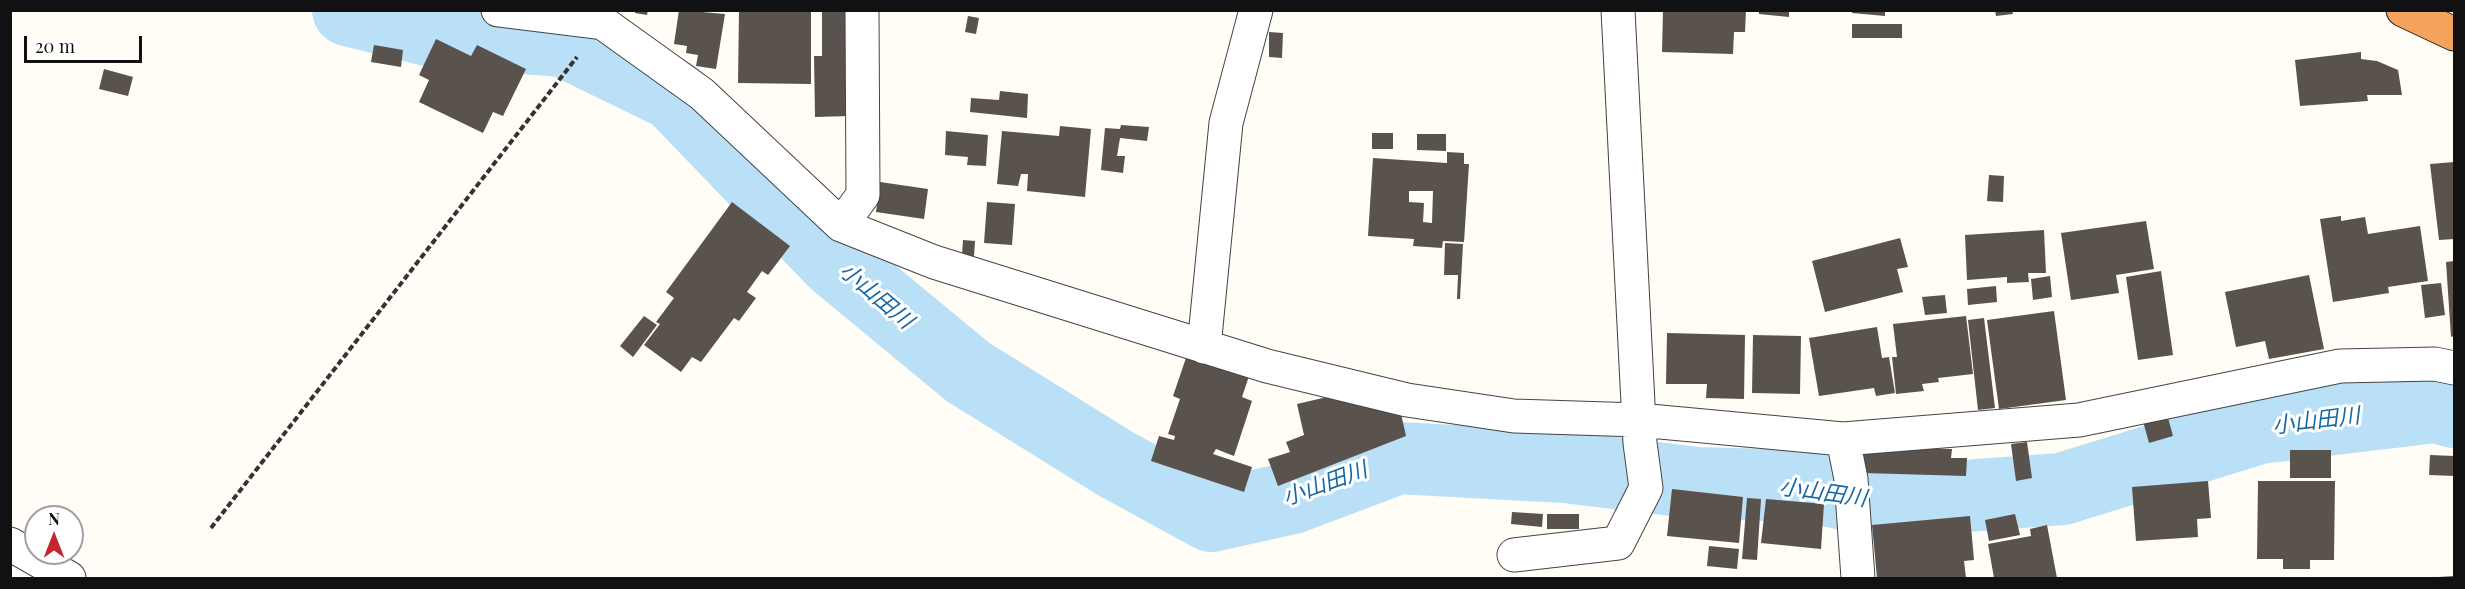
<!DOCTYPE html>
<html>
<head>
<meta charset="utf-8">
<style>
	body { margin:0 }
	#map { position:relative; width:2465px; height:589px; overflow:hidden; background:#fffdf5; font-family:"Playfair Display",serif }
	canvas { display:block }
	.frame { position:absolute; inset:0; border:12px solid #111; pointer-events:none }
	.north { position:absolute; left:24px; top:505px; width:60px; height:60px; box-sizing:border-box; background:#fff; border:2px solid #a0a0a0; border-radius:50%; rotate:0deg; font-size:16px; font-weight:700; line-height:24px; text-align:center; color:#111 }
	.north::after { content:''; display:block; margin:auto; width:21px; height:27px; background:#c4262e; clip-path:polygon(50% 0,100% 100%,50% 72%,0 100%) }
	.scale { position:absolute; left:24px; top:36px; width:118px; height:27px; box-sizing:border-box; border:3px solid #111; border-top:0; padding-left:8px; font-size:18px; line-height:21px; white-space:nowrap; color:#111; -webkit-text-stroke:4px #fff; paint-order:stroke }
</style>
</head>
<body>
<div id="map">
<canvas width="2465" height="589"></canvas>
<div class="frame"></div>
<div class="north">N</div>
<div class="scale">20 m</div>
</div>
<script>
const g = document.querySelector('canvas').getContext('2d');
g.lineJoin = 'round';
const toPath = rows => new Path2D(rows.map(r => 'M' + r).join(''));
function strokePath(path, color, width, dash) { g.strokeStyle = color; g.lineWidth = width; g.lineCap = dash ? 'butt' : 'round'; g.setLineDash(dash || []); g.stroke(path); }
function paint(path, color) { g.fillStyle = color; g.fill(path, 'evenodd'); }
function label(font, color, halo, rows, align = 'center') {
  g.font = font + ' "Playfair Display","Noto Sans JP",serif'; g.lineWidth = 6; g.setLineDash([]); g.textBaseline = 'middle'; g.strokeStyle = halo; g.fillStyle = color; for (const [text, x, y, turn = 0] of rows) {
    g.save(); g.translate(x, y); g.rotate((+turn || 0) * Math.PI / 180); g.textAlign = isNaN(turn) ? turn : align; if (halo) g.strokeText(text, 0, 0); g.fillText(text, 0, 0); g.restore();
  }
}
const river = toPath([
	[348,10,432,31,563,41,674,95,835,262,968,372,1116,464,1211,516,1292,498,1398,458,1565,467,1697,483,1806,486,1882,502,2062,489,2259,428,2435,407,2454,412]
]);
const building = toPath([
	[635,10,648,10,647,15,635,13],
	[679,10,725,14,716,69,696,66,698,55,686,53,687,46,674,44],
	[739,10,811,10,811,84,738,83],
	[822,10,849,10,850,116,815,117,814,56,822,56],
	[1663,10,1746,10,1745,32,1734,32,1733,54,1662,52],
	[1759,10,1789,10,1789,17,1759,14],
	[1852,10,1885,10,1885,16,1852,13],
	[1995,10,2012,10,2013,14,1996,16],
	[968,16,979,18,976,34,965,32],
	[1852,24,1902,24,1902,38,1852,38],
	[1269,32,1283,33,1282,58,1269,57],
	[436,39,471,56,477,45,526,69,503,116,493,112,483,133,419,102,429,80,419,75],
	[374,45,403,50,401,67,371,62],
	[2361,52,2361,59,2377,61,2398,70,2402,95,2367,95,2368,101,2300,106,2295,60],
	[104,69,133,77,128,96,99,89],
	[1000,91,1028,94,1027,118,970,112,971,98,999,100],
	[1121,125,1149,127,1147,141,1120,138,1117,156,1125,156,1123,173,1101,170,1105,128,1120,129],
	[1060,126,1091,129,1085,197,1027,191,1028,174,1021,174,1018,186,997,184,1002,131,1059,136],
	[946,131,988,135,986,166,967,165,968,157,945,155],
	[1372,133,1393,133,1393,149,1372,149],
	[1417,134,1446,134,1446,151,1417,150],
	[1447,152,1464,153,1464,164,1469,164,1464,242,1443,241,1442,248,1413,246,1414,239,1368,236,1373,158,1447,163],
	[1409,191,1433,191,1432,223,1423,222,1424,203,1409,202],
	[2454,162,2454,239,2439,240,2430,164],
	[1989,175,2004,176,2003,202,1987,201],
	[880,182,928,189,924,219,876,212],
	[732,202,790,246,768,275,762,271,747,292,756,298,739,321,734,318,701,362,692,357,681,372,644,345,660,324,656,322,674,298,666,292],
	[987,202,1015,204,1012,245,984,243],
	[2341,216,2341,221,2365,217,2368,234,2420,226,2428,281,2388,287,2389,293,2333,302,2320,219],
	[2146,221,2154,269,2116,275,2119,293,2071,300,2061,233],
	[2044,230,2046,273,2028,273,2029,282,2007,283,2007,277,1967,280,1965,235],
	[1900,238,1908,267,1897,269,1903,292,1825,312,1812,261],
	[963,240,975,241,974,256,962,256],
	[1445,243,1463,244,1460,299,1457,299,1458,275,1444,275],
	[2454,261,2454,336,2451,337,2446,262],
	[2161,271,2173,355,2138,360,2126,277],
	[2309,275,2324,349,2269,359,2265,341,2236,347,2225,292],
	[2050,276,2052,297,2033,300,2031,279],
	[2441,283,2445,315,2425,318,2421,285],
	[1996,286,1997,302,1968,305,1967,289],
	[1945,295,1947,313,1925,315,1922,297],
	[2054,311,2066,400,1999,409,1987,320],
	[644,316,657,325,633,357,620,346],
	[1966,316,1973,374,1938,378,1939,382,1922,384,1924,391,1896,394,1892,357,1897,357,1893,324],
	[1984,318,1995,408,1978,410,1968,320],
	[1877,327,1882,358,1889,357,1895,393,1876,396,1874,388,1819,396,1809,338],
	[1667,333,1745,335,1744,399,1706,398,1707,384,1666,384],
	[1753,335,1801,336,1800,394,1752,393],
	[1187,355,1249,376,1242,397,1252,401,1234,456,1216,449,1213,454,1252,467,1244,492,1151,461,1159,436,1174,440,1175,436,1168,434,1180,399,1173,396],
	[1327,397,1400,409,1406,436,1278,486,1268,459,1290,452,1286,442,1304,435,1297,404],
	[2167,414,2173,436,2149,443,2143,421],
	[2027,442,2032,478,2016,481,2011,444],
	[1864,447,1952,449,1951,458,1967,458,1966,476,1863,473],
	[2290,450,2331,450,2331,478,2290,478],
	[2430,455,2454,456,2454,476,2429,475],
	[2208,481,2211,518,2197,519,2198,537,2136,541,2132,487],
	[2258,481,2335,481,2334,560,2310,560,2310,569,2283,569,2283,559,2257,559],
	[1672,489,1743,497,1739,543,1667,536],
	[1747,498,1761,499,1757,560,1742,559],
	[1766,499,1824,504,1821,549,1761,543],
	[1512,512,1543,514,1542,527,1511,524],
	[1547,514,1579,514,1579,529,1547,529],
	[2015,514,2020,535,1989,541,1985,520],
	[1970,516,1974,560,1964,561,1966,578,1877,578,1872,525],
	[2047,525,2057,578,1994,578,1988,544,2031,536,2030,529],
	[1709,546,1739,549,1737,569,1707,566],
	[2454,576,2454,578,2438,578,2438,577]
]);
const path = toPath([
	[211,528,577,57]
]);
const minor = toPath([
	[498,10,603,23,702,94,841,225,934,262,1267,366,1407,400,1514,416,1639,420,1843,439,2079,420,2340,366,2435,364,2454,368],
	[841,225,863,195,862,10],
	[1204,347,1226,123,1256,10],
	[1843,439,1851,479,1858,578],
	[10,544,69,578],
	[1514,555,1618,543,1646,488,1640,443,1618,10]
]);
const highway = toPath([
	[2403,10,2454,34]
]);
const waterNames = [
	["小山田川",876,296,40],
	["小山田川",2316,421,-7],
	["小山田川",1325,484,-20],
	["小山田川",1823,493,8]
];
strokePath(river, '#b9e0f7', 72);
paint(building, '#5a524d');
strokePath(minor, '#444', 35);
strokePath(highway, '#222', 35);
strokePath(path, '#333', 4, [6, 3]);
strokePath(minor, '#fff', 33);
strokePath(highway, '#f5a25d', 33);
label('italic 22px', '#1768a6', '#fff', waterNames);
</script>
</body>
</html>
